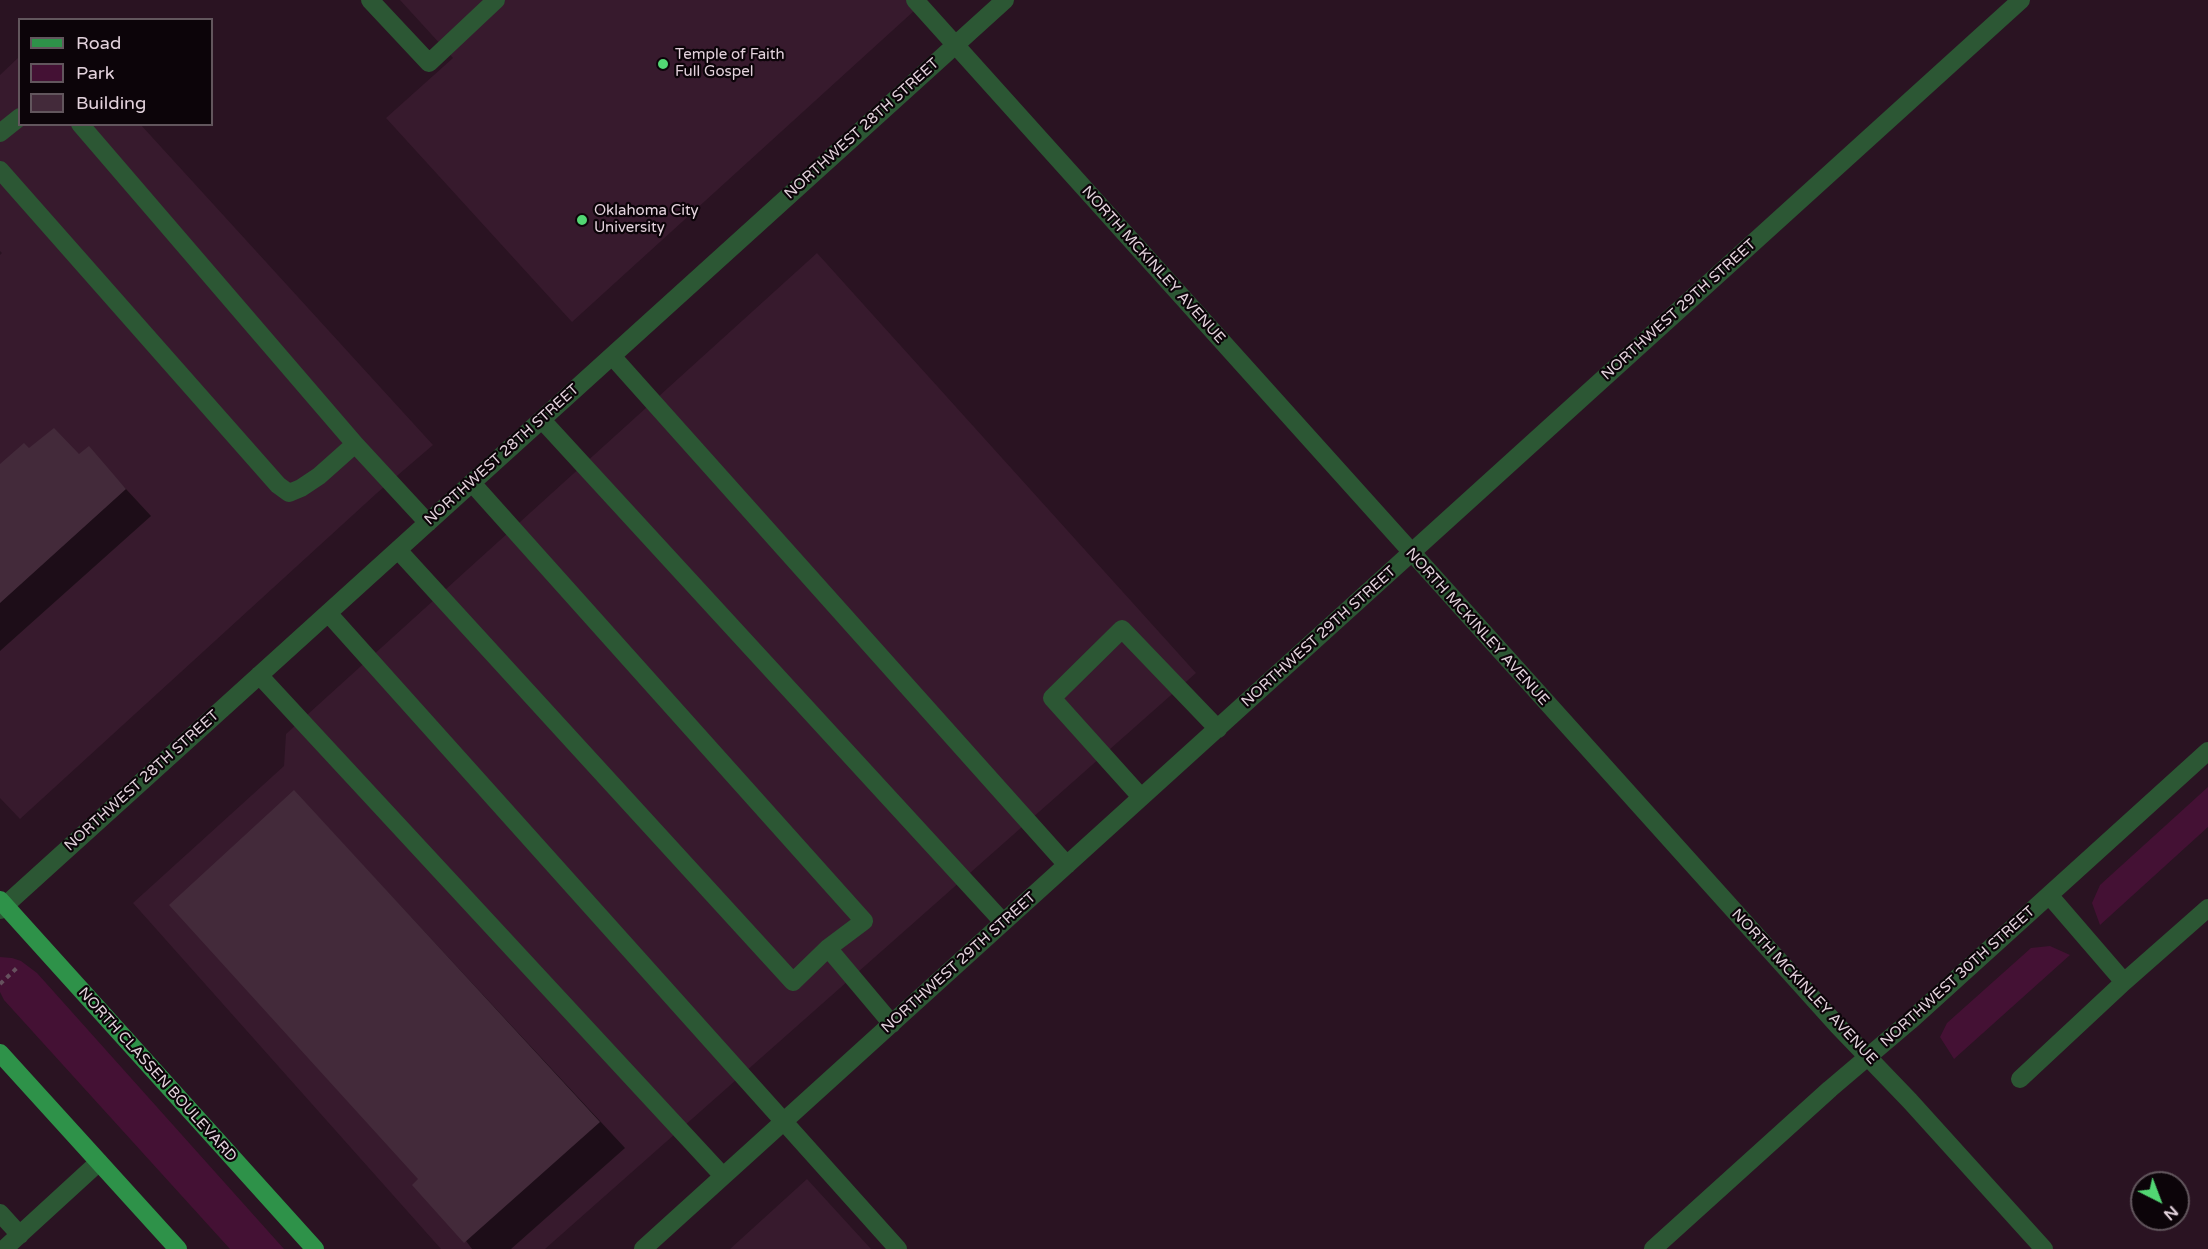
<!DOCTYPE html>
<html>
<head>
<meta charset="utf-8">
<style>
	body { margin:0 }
	#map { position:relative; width:2208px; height:1249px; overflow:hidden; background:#2a1322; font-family:"Varela Round",sans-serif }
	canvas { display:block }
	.legend { position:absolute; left:18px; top:18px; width:195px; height:108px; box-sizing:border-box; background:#0c0409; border:2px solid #62565d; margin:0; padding:8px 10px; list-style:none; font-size:18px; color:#e3d2dc }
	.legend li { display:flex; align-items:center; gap:12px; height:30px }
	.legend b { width:30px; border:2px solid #62565d }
	.north { position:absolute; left:2130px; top:1171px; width:60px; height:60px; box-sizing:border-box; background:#0c0409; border:2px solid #62565d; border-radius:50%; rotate:138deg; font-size:16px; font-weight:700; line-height:24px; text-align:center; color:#e3d2dc }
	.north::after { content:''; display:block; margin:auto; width:21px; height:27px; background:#52d673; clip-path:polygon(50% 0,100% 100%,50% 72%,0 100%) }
</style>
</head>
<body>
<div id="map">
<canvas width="2208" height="1249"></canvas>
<ul class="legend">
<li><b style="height:8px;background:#2e9249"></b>Road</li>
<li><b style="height:16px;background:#441134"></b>Park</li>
<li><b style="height:16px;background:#432a3a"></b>Building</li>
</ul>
<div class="north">N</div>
</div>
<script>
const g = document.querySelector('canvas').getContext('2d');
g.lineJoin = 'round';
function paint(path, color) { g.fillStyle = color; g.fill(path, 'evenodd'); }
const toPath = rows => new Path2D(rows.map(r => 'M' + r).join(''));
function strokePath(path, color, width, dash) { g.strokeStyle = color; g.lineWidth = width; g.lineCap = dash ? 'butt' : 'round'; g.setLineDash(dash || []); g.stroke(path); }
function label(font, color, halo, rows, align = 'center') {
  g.font = font + ' "Varela Round",sans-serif'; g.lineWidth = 4.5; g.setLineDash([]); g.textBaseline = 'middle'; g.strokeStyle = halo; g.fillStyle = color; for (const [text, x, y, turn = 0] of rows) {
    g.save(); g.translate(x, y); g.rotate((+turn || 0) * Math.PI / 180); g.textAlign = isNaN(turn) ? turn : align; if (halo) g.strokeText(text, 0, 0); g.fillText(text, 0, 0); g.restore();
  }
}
const built = toPath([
	[400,0,926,0,572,322,386,118,453,58],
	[19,57,20,124,141,125,433,445,377,493,20,819,0,798,0,255,2,253,0,251,0,75],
	[817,253,1196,673,545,1249,441,1249,133,903,284,766,286,734],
	[807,1179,871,1249,730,1249]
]);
const green = toPath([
	[2208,787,2208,827,2100,925,2092,903,2100,885],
	[2050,946,2070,955,1954,1059,1940,1037,1947,1023,2031,948],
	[0,957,12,958,21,961,37,973,284,1249,230,1249,4,1000,0,992]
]);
const shadow = toPath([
	[88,448,151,516,0,651,0,466,29,450,79,456],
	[319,818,625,1148,511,1249,472,1249,420,1179]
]);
const building = toPath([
	[54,428,79,454,89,446,126,489,0,603,0,464,24,443,29,448],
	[294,790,600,1122,464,1243,412,1185,418,1179,169,905]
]);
const path = toPath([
	[0,984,19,966]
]);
const minor = toPath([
	[370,0,429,63,496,0],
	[915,0,1837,1025,1910,1101,2044,1249],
	[80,124,355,444],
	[0,133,20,117],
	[0,170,278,485,289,493,301,488,319,476,355,444,428,523],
	[612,356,1067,865],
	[542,420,1003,922],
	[398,550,793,982,828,948,864,921,472,483],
	[328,613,898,1249],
	[259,675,723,1176],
	[1141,797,1052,698,1122,629,1218,729],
	[2049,895,2124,982,2208,908],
	[0,910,1005,0],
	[828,948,892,1024],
	[2020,1079,2124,982],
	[0,1213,20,1235],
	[4,1249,99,1162],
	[643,1249,2021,0],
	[1653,1249,1830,1089,1910,1021,2208,751]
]);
const major = toPath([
	[0,900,315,1249],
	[0,1053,178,1249]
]);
const markers = [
	[663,64,6,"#52d673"],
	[582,220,6,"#52d673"]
];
const poiNames = [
	["Temple of Faith",675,55],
	["Full Gospel",675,72],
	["Oklahoma City",594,211],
	["University",594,228]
];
const streetNames = [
	["NORTHWEST 28TH STREET",862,129,-42],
	["NORTH MCKINLEY AVENUE",1153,265,48],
	["NORTHWEST 29TH STREET",1679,310,-42],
	["NORTHWEST 28TH STREET",502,455,-42],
	["NORTH MCKINLEY AVENUE",1477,627,48],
	["NORTHWEST 29TH STREET",1319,637,-42],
	["NORTHWEST 28TH STREET",142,781,-42],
	["NORTHWEST 29TH STREET",959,963,-42],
	["NORTHWEST 30TH STREET",1958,977,-42],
	["NORTH MCKINLEY AVENUE",1804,987,47],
	["NORTH CLASSEN BOULEVARD",157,1075,48]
];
paint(built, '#371a2d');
paint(green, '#441134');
paint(shadow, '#0007');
paint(building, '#432a3a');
strokePath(path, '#66515e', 4, [4.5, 4.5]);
strokePath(minor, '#2c5734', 18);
strokePath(major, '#2e9249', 18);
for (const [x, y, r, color] of markers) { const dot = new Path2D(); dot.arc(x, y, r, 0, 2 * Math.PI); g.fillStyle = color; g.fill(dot); strokePath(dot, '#0c0409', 2); }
label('15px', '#e3d2dc', '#0c0409', poiNames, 'left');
label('15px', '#e3d2dc', '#0c0409', streetNames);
</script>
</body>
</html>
